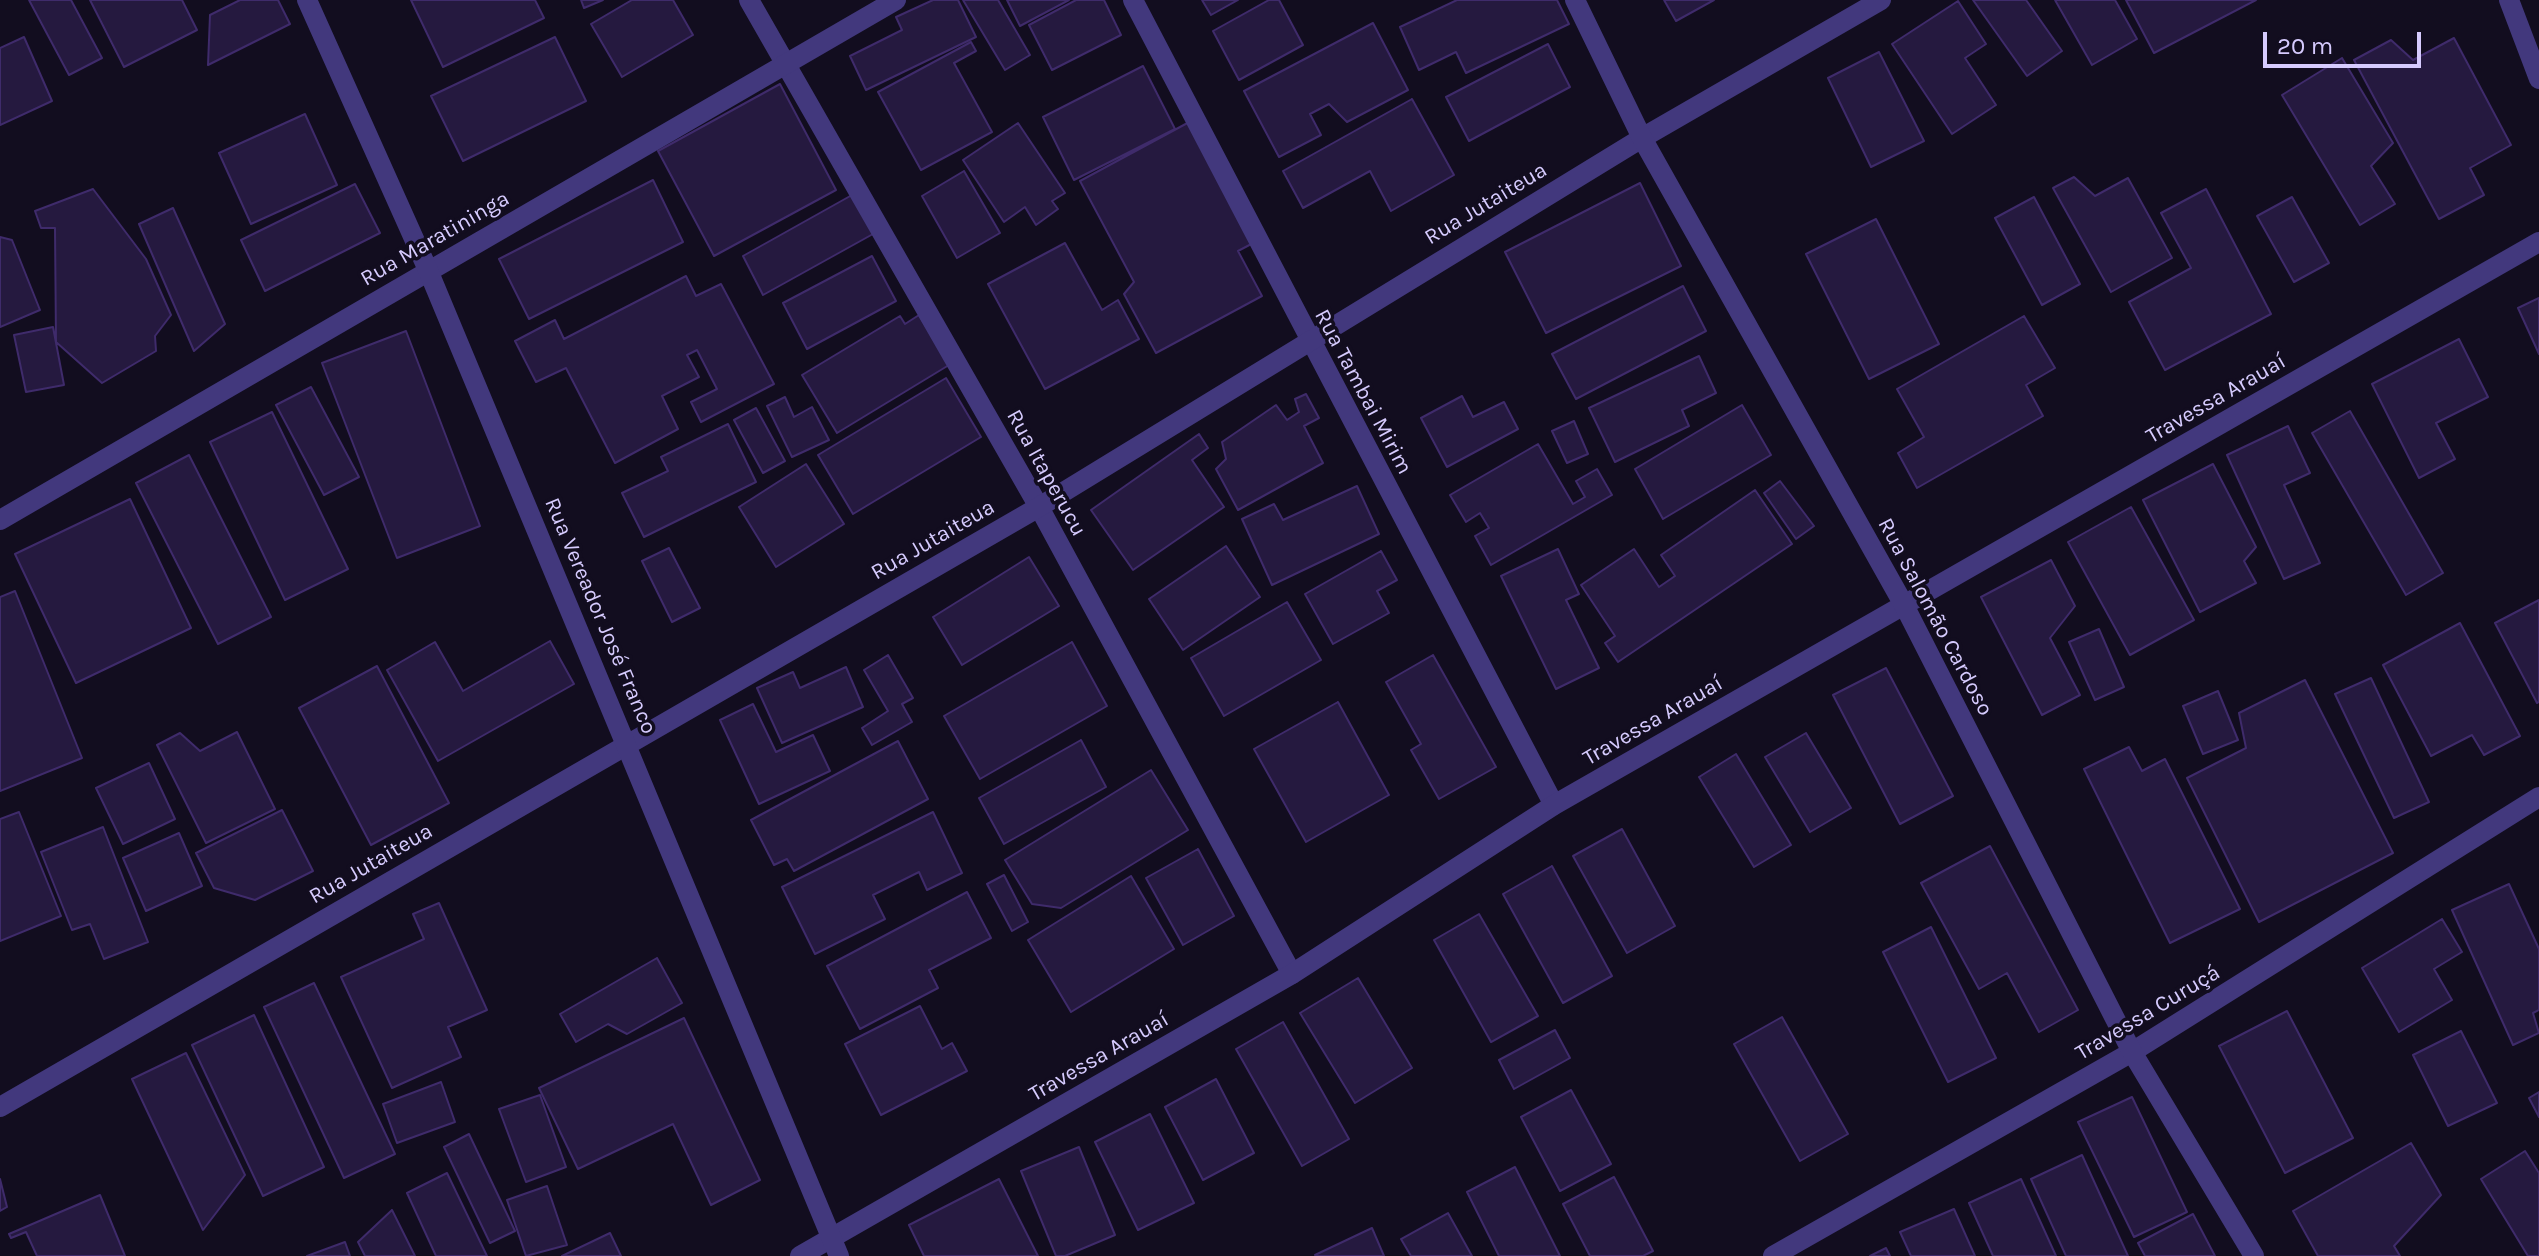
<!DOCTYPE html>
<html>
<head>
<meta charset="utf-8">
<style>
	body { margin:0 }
	#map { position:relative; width:2539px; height:1256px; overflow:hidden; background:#120d1f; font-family:Karla,sans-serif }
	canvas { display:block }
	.scale { position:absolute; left:2263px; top:32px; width:158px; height:36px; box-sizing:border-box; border:4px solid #d6cbfe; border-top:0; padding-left:10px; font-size:24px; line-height:28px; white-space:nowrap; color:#d6cbfe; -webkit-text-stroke:6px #120d1f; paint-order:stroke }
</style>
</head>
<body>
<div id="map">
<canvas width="2539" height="1256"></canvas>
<div class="scale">20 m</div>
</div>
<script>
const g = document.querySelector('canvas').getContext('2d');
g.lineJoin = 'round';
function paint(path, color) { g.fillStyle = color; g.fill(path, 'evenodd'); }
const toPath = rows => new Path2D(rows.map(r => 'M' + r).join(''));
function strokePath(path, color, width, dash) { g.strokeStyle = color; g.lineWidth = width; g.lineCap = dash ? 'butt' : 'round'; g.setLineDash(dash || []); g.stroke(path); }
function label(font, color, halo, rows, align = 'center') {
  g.font = font + ' Karla,sans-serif'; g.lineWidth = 7; g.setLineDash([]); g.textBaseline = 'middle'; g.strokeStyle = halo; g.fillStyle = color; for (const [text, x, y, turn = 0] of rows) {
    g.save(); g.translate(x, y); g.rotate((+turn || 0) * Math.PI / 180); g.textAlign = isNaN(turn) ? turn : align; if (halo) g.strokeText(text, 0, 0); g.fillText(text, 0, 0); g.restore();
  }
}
const building = toPath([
	[29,0,71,0,102,58,69,75,29,0],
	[90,0,182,0,197,30,124,67,90,0],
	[240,0,278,0,290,24,208,65,210,15,240,0],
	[411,0,535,0,544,18,443,67,411,0],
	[581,0,603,0,584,8,581,0],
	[632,0,673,0,693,35,622,77,591,24,632,0],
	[933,0,958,0,976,37,866,90,850,56,902,30,896,17,933,0],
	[963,0,998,0,1030,55,1005,70,963,0],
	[1007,0,1069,0,1020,26,1007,0],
	[1076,0,1104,0,1121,35,1052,70,1029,25,1076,0],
	[1202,0,1238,0,1211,15,1202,0],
	[1269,0,1279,0,1303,45,1239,80,1213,31,1269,0],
	[1457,0,1557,0,1569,24,1466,73,1456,52,1419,70,1400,27,1457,0],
	[1664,0,1714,0,1676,21,1664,0],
	[1973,0,2026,0,2062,51,2027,76,1973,0],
	[2055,0,2115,0,2137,39,2092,65,2055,0],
	[2126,0,2256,0,2154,53,2126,0],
	[1958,1,1986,44,1965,58,1996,105,1952,134,1892,44,1958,1],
	[1373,23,1408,90,1347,122,1329,104,1310,114,1321,135,1279,157,1244,91,1373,23],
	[24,37,52,101,0,125,0,48,24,37],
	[555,37,586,101,463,161,431,96,555,37],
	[2454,38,2511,145,2470,168,2484,195,2439,219,2354,60,2391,40,2413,60,2454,38],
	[971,42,976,51,954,63,992,132,921,170,878,92,971,42],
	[1548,44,1570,87,1469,141,1446,97,1548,44],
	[1879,52,1924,141,1871,167,1828,78,1879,52],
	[2342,58,2393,143,2371,166,2395,204,2360,225,2282,95,2342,58],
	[1143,66,1175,129,1074,180,1043,117,1143,66],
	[780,84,836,190,714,256,658,151,780,84],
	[1412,99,1454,175,1391,211,1370,171,1303,208,1283,171,1412,99],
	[305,114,337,185,251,224,219,153,305,114],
	[1193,120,1257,241,1238,251,1262,296,1156,353,1124,294,1134,282,1080,181,1193,120],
	[1018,123,1065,193,1052,201,1058,209,1036,225,1025,207,1004,222,963,160,1018,123],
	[964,171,1000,233,957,258,922,196,964,171],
	[2074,177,2095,196,2128,178,2172,258,2111,292,2053,188,2074,177],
	[653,180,683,242,529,319,499,259,653,180],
	[1640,183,1681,266,1546,333,1505,252,1640,183],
	[355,184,380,233,265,291,241,240,355,184],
	[93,189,146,259,171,315,155,336,156,351,102,383,56,342,55,228,41,228,35,211,93,189],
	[2206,189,2271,314,2165,370,2129,302,2191,268,2161,213,2206,189],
	[852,195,873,234,763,295,743,256,852,195],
	[2034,197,2080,284,2042,305,1995,218,2034,197],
	[2292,197,2329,263,2294,282,2257,216,2292,197],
	[173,208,225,324,194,351,139,224,173,208],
	[1876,219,1939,344,1869,379,1806,254,1876,219],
	[0,237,12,240,40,310,0,327,0,237],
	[1065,243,1102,310,1118,300,1139,339,1045,389,988,284,1065,243],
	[872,256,896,301,807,349,783,303,872,256],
	[686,276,696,296,721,284,774,384,701,422,691,402,717,389,697,350,687,355,699,377,662,396,678,429,615,463,566,368,536,382,515,341,555,320,564,339,686,276],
	[1683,286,1706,331,1576,399,1552,354,1683,286],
	[2539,298,2539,354,2518,308,2539,298],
	[919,315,949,365,837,433,802,375,900,316,905,324,919,315],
	[2024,316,2055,368,2026,385,2043,416,1917,488,1898,453,1924,437,1897,389,2024,316],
	[53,327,64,385,26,392,14,335,53,327],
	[406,331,480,526,397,558,322,363,406,331],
	[2459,339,2488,397,2436,423,2455,459,2419,478,2372,384,2459,339],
	[1699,356,1716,393,1682,410,1689,426,1615,462,1589,408,1699,356],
	[946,378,981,437,853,514,818,455,946,378],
	[311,387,359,477,324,495,276,405,311,387],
	[1306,394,1319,418,1304,426,1323,463,1238,510,1216,469,1226,459,1222,442,1276,405,1287,420,1299,412,1295,399,1306,394],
	[1462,396,1473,417,1504,402,1518,429,1447,467,1421,418,1462,396],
	[785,397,794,417,812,407,829,440,792,457,767,406,785,397],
	[1742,405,1771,455,1663,519,1635,469,1742,405],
	[756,408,785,461,763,473,734,420,756,408],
	[2350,411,2443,573,2406,595,2312,433,2350,411],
	[272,412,348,569,285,600,210,442,272,412],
	[1574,421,1588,454,1567,463,1552,431,1574,421],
	[728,424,756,482,644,537,622,493,668,471,661,457,728,424],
	[2288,426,2310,473,2284,485,2320,563,2284,579,2227,455,2288,426],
	[1199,434,1208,448,1192,460,1224,507,1133,570,1091,510,1199,434],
	[1538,444,1573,504,1585,497,1576,481,1597,469,1612,495,1491,565,1475,536,1489,528,1480,513,1466,522,1450,495,1538,444],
	[189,455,271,617,218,644,136,483,189,455],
	[806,464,844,524,776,567,739,507,806,464],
	[2213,464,2256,547,2244,561,2256,583,2200,612,2143,500,2213,464],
	[1780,481,1814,526,1796,539,1764,493,1780,481],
	[1357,486,1379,534,1272,585,1242,519,1274,504,1283,520,1357,486],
	[1755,490,1792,544,1618,662,1605,643,1615,636,1581,585,1634,549,1659,587,1675,576,1661,555,1755,490],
	[130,499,191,628,76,683,15,554,130,499],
	[2131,507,2194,620,2130,655,2068,542,2131,507],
	[1226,546,1260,597,1183,650,1149,599,1226,546],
	[669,548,700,608,672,622,642,561,669,548],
	[1558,549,1579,594,1566,600,1599,668,1556,689,1501,576,1558,549],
	[1381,551,1397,580,1377,591,1389,613,1333,644,1305,594,1381,551],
	[1029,557,1059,606,962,665,933,617,1029,557],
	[2051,560,2075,606,2050,638,2080,695,2042,715,1981,597,2051,560],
	[15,591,82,758,0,791,0,597,15,591],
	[2539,600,2539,702,2537,703,2495,623,2539,600],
	[1287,602,1321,660,1224,716,1191,658,1287,602],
	[2460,623,2520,736,2484,755,2472,735,2431,756,2383,665,2460,623],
	[2099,629,2124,687,2095,700,2069,642,2099,629],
	[550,641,574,684,438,761,387,670,435,642,463,691,550,641],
	[1072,642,1107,706,980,779,944,716,1072,642],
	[888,655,913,698,902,704,912,722,872,745,862,728,888,711,864,670,888,655],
	[1433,655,1496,767,1439,799,1411,750,1421,744,1386,682,1433,655],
	[377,666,449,803,371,845,299,708,377,666],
	[846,667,863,707,782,743,757,688,793,672,800,688,846,667],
	[1886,668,1953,796,1900,824,1833,695,1886,668],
	[2371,678,2429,802,2394,818,2335,694,2371,678],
	[2305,680,2393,853,2259,922,2187,778,2246,748,2239,713,2305,680],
	[2218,691,2238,740,2203,754,2183,706,2218,691],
	[1338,702,1389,795,1306,842,1254,749,1338,702],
	[753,704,776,752,813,735,830,771,759,804,720,720,753,704],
	[237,732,275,809,206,843,157,745,180,733,200,751,237,732],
	[1806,733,1851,808,1810,832,1765,757,1806,733],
	[1081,740,1106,787,1004,844,979,798,1081,740],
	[898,741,928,799,794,871,787,859,774,865,751,820,898,741],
	[2129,747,2142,771,2165,759,2240,909,2170,943,2084,769,2129,747],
	[1736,754,1791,845,1754,867,1699,777,1736,754],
	[149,763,175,819,123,844,96,788,149,763],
	[1151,770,1188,830,1061,908,1032,904,1005,860,1151,770],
	[282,810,313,871,255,900,214,888,196,853,282,810],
	[19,812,61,916,0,941,0,819,19,812],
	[933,812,962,873,927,890,919,872,873,895,885,919,815,954,782,887,933,812],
	[103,827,148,942,104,959,90,924,72,930,41,852,103,827],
	[1622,829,1675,926,1627,953,1573,856,1622,829],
	[179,833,202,886,146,911,123,858,179,833],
	[1990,846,2078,1010,2039,1032,2007,973,1979,989,1921,883,1990,846],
	[1198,849,1234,916,1183,945,1146,878,1198,849],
	[1552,866,1612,976,1563,1003,1503,894,1552,866],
	[1004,875,1028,922,1012,931,987,884,1004,875],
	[1131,876,1174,949,1071,1012,1028,940,1131,876],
	[2509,884,2539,949,2539,1010,2533,1013,2539,1033,2513,1045,2452,910,2509,884],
	[967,892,991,938,929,970,938,988,860,1029,827,966,967,892],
	[439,903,487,1010,448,1027,461,1057,392,1088,341,977,424,939,413,914,439,903],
	[1479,914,1538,1016,1491,1042,1434,940,1479,914],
	[2442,919,2462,952,2434,969,2452,1000,2399,1032,2362,968,2442,919],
	[1931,927,1996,1058,1948,1082,1883,952,1931,927],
	[657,958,682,1003,627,1034,608,1024,576,1042,560,1014,657,958],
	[1358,978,1412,1068,1355,1103,1300,1013,1358,978],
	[314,983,395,1154,344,1178,264,1007,314,983],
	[920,1006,942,1049,952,1043,967,1071,881,1115,845,1044,920,1006],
	[2287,1011,2353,1138,2285,1173,2219,1046,2287,1011],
	[254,1015,324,1167,263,1196,192,1045,254,1015],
	[1782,1017,1848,1134,1800,1161,1734,1044,1782,1017],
	[684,1018,760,1180,711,1205,673,1124,578,1169,539,1088,684,1018],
	[1283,1022,1349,1139,1302,1166,1236,1049,1283,1022],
	[1555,1030,1570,1058,1514,1089,1499,1060,1555,1030],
	[2461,1031,2497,1103,2448,1126,2413,1055,2461,1031],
	[186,1053,245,1175,203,1230,132,1079,186,1053],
	[1216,1079,1254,1153,1203,1180,1165,1107,1216,1079],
	[441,1082,455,1122,397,1143,383,1104,441,1082],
	[1571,1090,1611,1164,1560,1191,1521,1117,1571,1090],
	[2539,1092,2539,1117,2529,1098,2539,1092],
	[540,1095,566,1167,526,1182,499,1109,540,1095],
	[2132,1097,2187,1212,2134,1237,2078,1122,2132,1097],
	[1150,1114,1194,1203,1138,1230,1095,1142,1150,1114],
	[469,1134,515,1231,490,1243,444,1147,469,1134],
	[2411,1143,2441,1195,2394,1246,2400,1256,2318,1256,2293,1211,2411,1143],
	[1079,1147,1115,1235,1065,1256,1056,1256,1021,1171,1079,1147],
	[2525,1151,2539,1173,2539,1256,2528,1256,2481,1179,2525,1151],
	[2082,1155,2128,1256,2066,1256,2031,1179,2082,1155],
	[1515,1167,1560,1256,1499,1256,1467,1192,1515,1167],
	[447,1173,487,1256,436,1256,407,1193,447,1173],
	[1614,1177,1653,1251,1643,1256,1590,1256,1563,1204,1614,1177],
	[0,1179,7,1207,0,1211,0,1179],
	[999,1179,1038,1256,924,1256,909,1225,999,1179],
	[2021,1179,2056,1256,1993,1256,1969,1203,2021,1179],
	[547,1186,567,1245,526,1256,507,1200,547,1186],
	[100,1195,125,1256,37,1256,26,1232,11,1238,9,1234,100,1195],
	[1954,1209,1975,1256,1911,1256,1900,1232,1954,1209],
	[392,1210,415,1256,365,1256,358,1242,392,1210],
	[1448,1213,1472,1256,1411,1256,1401,1239,1448,1213],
	[2193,1214,2215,1256,2145,1256,2138,1243,2193,1214],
	[1372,1228,1384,1256,1316,1256,1315,1255,1372,1228],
	[610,1233,621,1256,562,1256,610,1233],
	[345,1242,350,1256,307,1256,345,1242],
	[1886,1248,1890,1256,1870,1256,1886,1248]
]);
const service = toPath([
	[749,0,1039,507,1292,974],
	[1133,0,1554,805]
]);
const minor = toPath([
	[2509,0,2539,79],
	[0,520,896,0],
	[0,1107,1039,507,1642,138,1881,0],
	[800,1256,1292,974,1554,805,2539,242],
	[1773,1256,2132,1052,2539,797]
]);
const tertiary = toPath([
	[307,0,428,270,839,1256],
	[1575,0,1642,138,1904,605,2132,1052,2254,1256]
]);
const streetNames = [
	["Rua Jutaiteua",1486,204,-31],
	["Rua Maratininga",435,239,-30],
	["Rua Tambai Mirim",1363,392,62],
	["Travessa Arauaí",2216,399,-30],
	["Rua Itaperucu",1046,473,61],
	["Rua Jutaiteua",933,540,-30],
	["Rua Vereador José Franco",600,616,67],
	["Rua Salomão Cardoso",1935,617,62],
	["Travessa Arauaí",1653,721,-30],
	["Rua Jutaiteua",371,864,-30],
	["Travessa Curuçá",2148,1013,-31],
	["Travessa Arauaí",1099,1057,-30]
];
paint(building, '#25193f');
strokePath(building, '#3f2b6b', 2);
strokePath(service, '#42387d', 20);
strokePath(minor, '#42387d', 20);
strokePath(tertiary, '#42387d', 20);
label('22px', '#d6cbfe', '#120d1f', streetNames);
</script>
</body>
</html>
